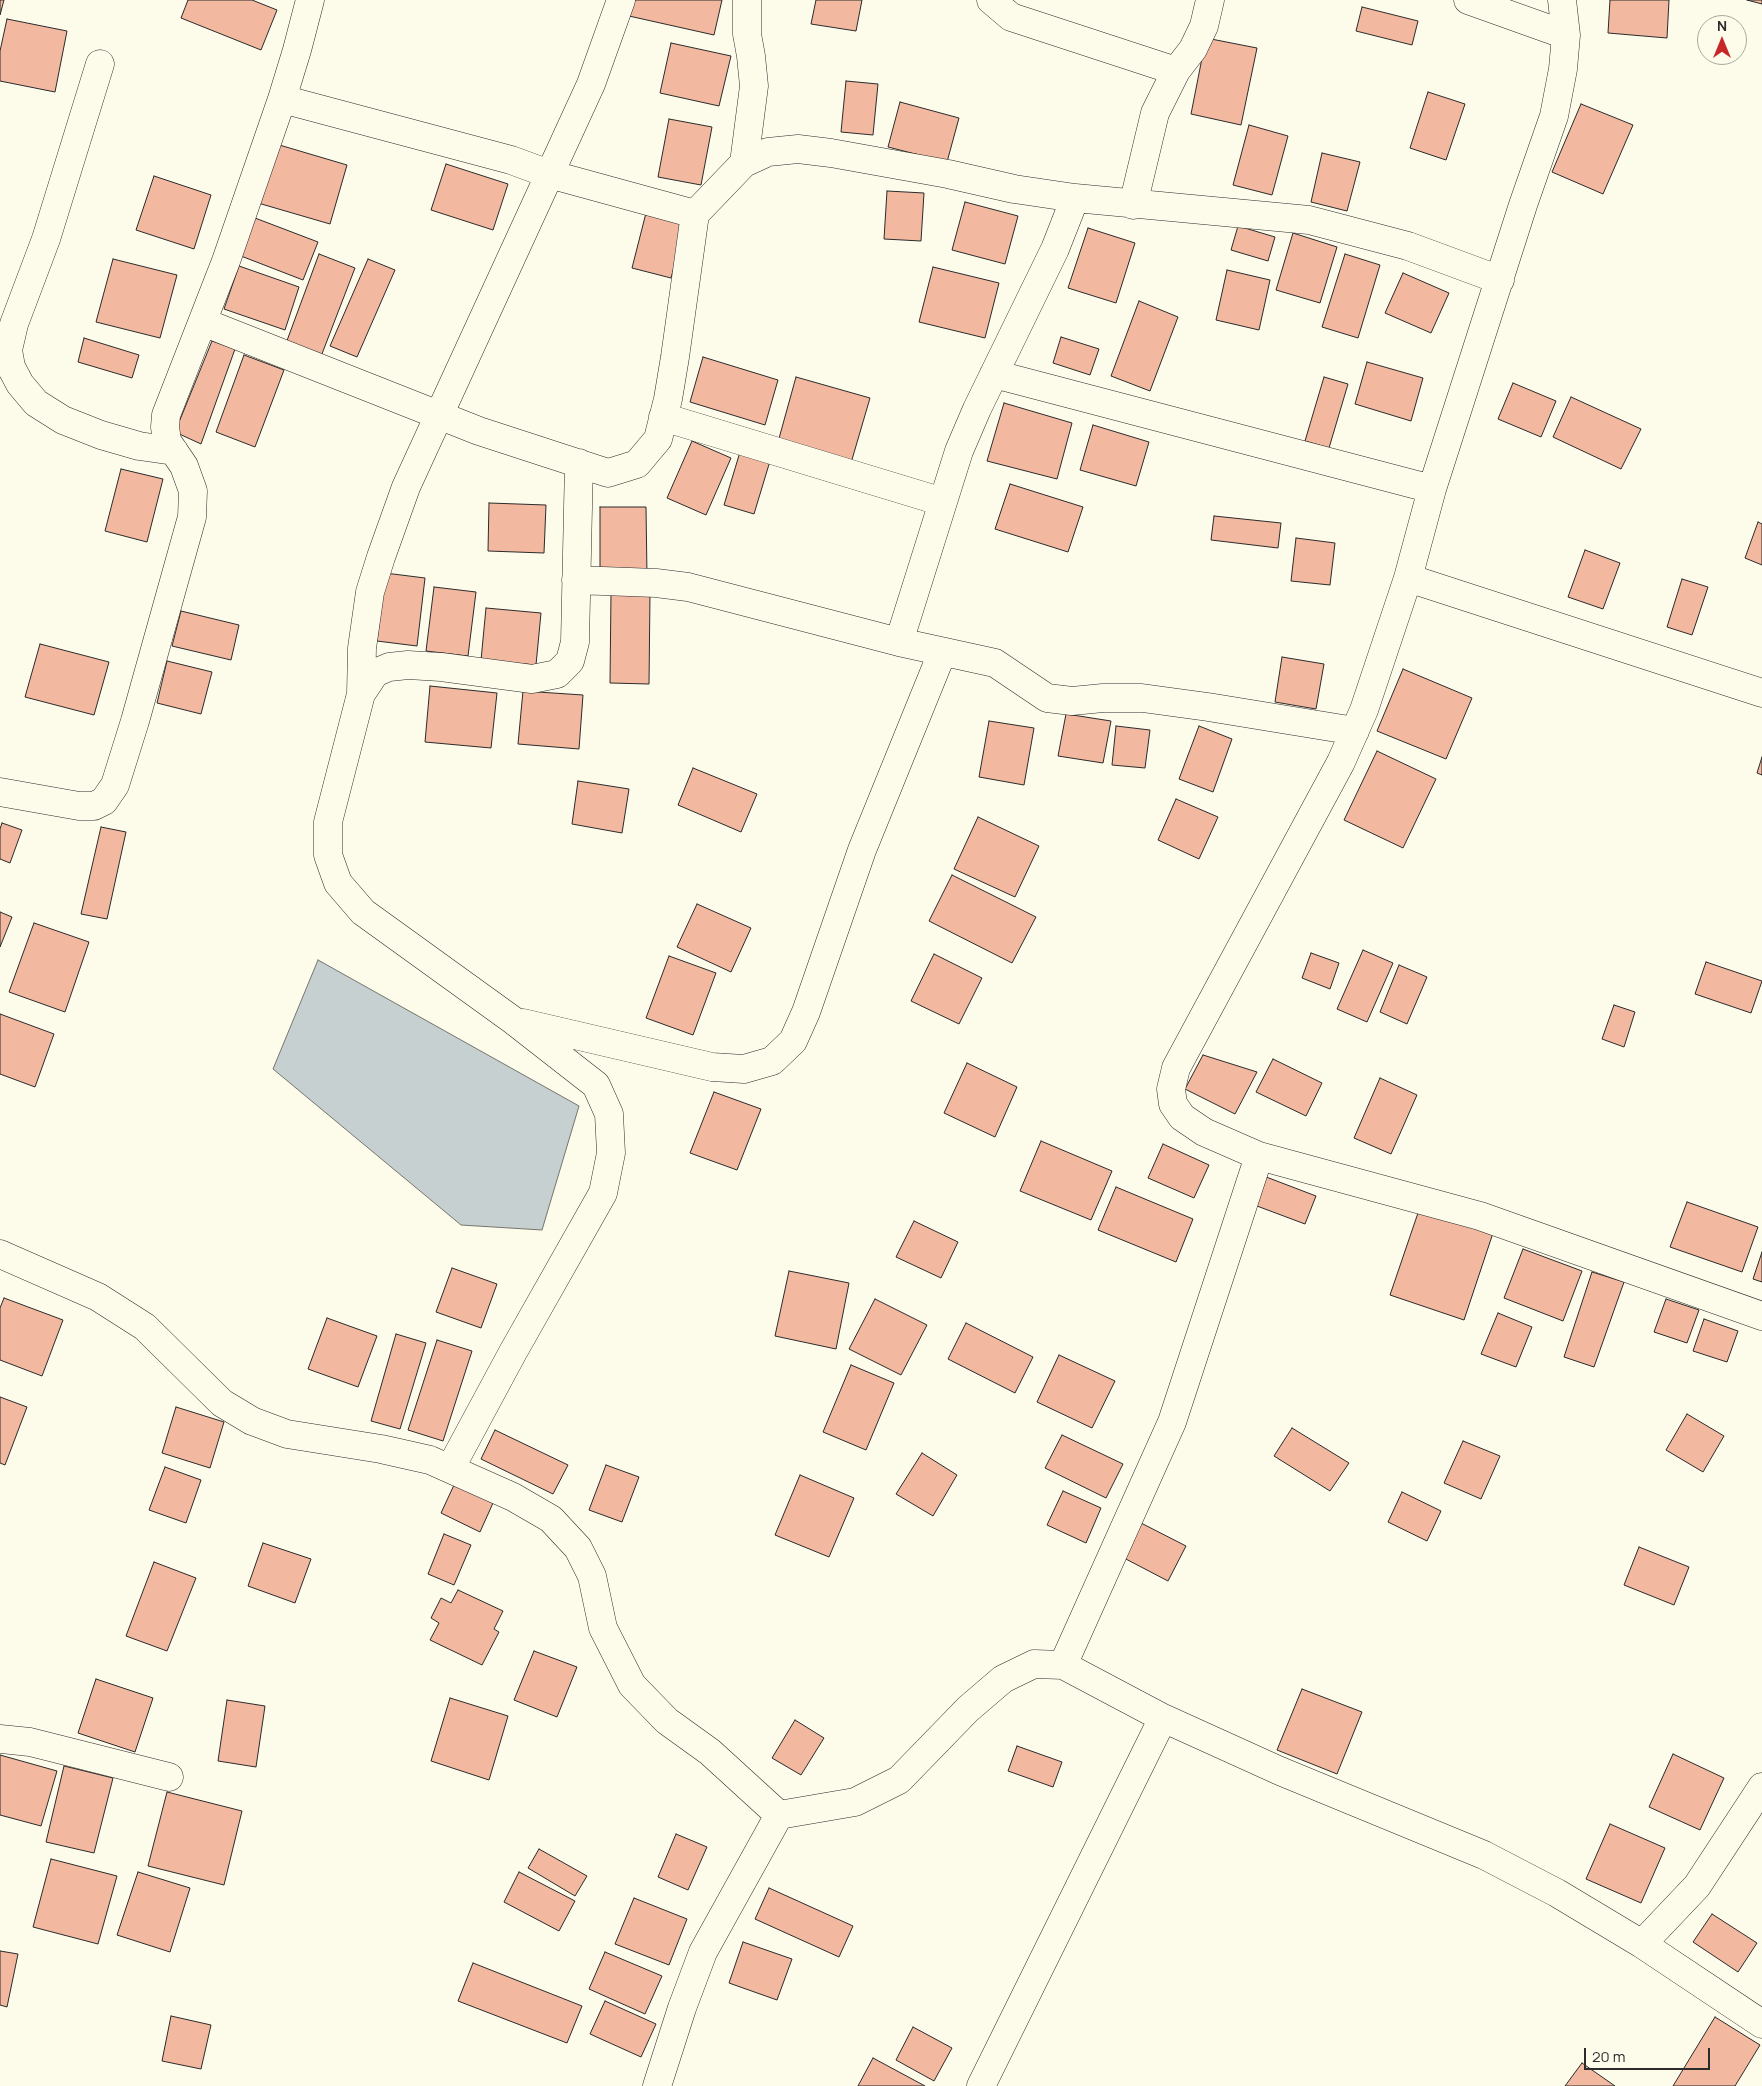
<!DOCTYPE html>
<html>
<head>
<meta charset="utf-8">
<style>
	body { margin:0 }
	#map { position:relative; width:1762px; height:2086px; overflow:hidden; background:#fdfbea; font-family:Manrope,sans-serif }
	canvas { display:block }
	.north { position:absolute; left:1697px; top:15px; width:50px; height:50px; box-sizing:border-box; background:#fdfbea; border:1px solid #a9a89e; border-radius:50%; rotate:0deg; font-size:14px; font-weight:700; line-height:20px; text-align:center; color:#2b2b2b }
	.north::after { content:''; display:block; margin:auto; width:18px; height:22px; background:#c62828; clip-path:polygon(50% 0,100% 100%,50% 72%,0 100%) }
	.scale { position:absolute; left:1584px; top:2048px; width:126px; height:22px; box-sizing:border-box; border:2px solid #2b2b2b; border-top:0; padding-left:6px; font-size:15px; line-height:18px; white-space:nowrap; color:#2b2b2b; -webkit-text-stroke:4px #fdfbea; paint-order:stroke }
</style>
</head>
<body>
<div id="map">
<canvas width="1762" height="2086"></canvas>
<div class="north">N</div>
<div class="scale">20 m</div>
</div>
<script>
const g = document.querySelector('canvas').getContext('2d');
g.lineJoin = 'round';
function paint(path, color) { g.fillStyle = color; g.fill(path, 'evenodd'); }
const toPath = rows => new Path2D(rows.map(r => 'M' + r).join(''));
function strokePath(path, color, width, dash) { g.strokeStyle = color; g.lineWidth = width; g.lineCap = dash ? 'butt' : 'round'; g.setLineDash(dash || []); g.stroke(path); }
const water = toPath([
	[318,960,579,1106,542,1230,461,1225,273,1069,318,960]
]);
const building = toPath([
	[0,0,4,0,0,15,0,0],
	[188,0,252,0,277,10,261,50,181,18,188,0],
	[632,0,722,0,714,35,629,16,632,0],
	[816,0,862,0,856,31,811,24,816,0],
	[1610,0,1669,0,1667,38,1608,33,1610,0],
	[1747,0,1762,0,1762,4,1747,0],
	[1362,7,1418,21,1412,45,1356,31,1362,7],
	[7,19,67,31,55,92,0,81,0,51,7,19],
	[1206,38,1257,48,1241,125,1191,114,1206,38],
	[671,43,731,56,719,106,660,93,671,43],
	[846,81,878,84,873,135,841,132,846,81],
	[1428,92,1465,104,1446,160,1410,148,1428,92],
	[900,102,959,118,947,162,888,147,900,102],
	[1581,104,1633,125,1603,194,1552,172,1581,104],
	[669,119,712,127,701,185,658,177,669,119],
	[1249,125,1288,136,1272,195,1233,185,1249,125],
	[276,144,347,165,330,224,258,203,276,144],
	[1322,153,1360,162,1347,211,1311,202,1322,153],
	[446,164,508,184,493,230,431,210,446,164],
	[154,176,211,195,194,249,136,230,154,176],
	[887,191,924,193,921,241,884,239,887,191],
	[965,202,1018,216,1005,264,952,250,965,202],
	[647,209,687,220,671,278,632,268,647,209],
	[255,218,318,242,303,280,241,256,255,218],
	[1238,226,1275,237,1268,261,1231,250,1238,226],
	[1088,228,1135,243,1116,303,1068,288,1088,228],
	[1293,233,1337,247,1320,303,1276,290,1293,233],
	[319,254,355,268,320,359,285,346,319,254],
	[1345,254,1380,265,1358,338,1322,327,1345,254],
	[113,259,177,275,160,338,96,322,113,259],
	[368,259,395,270,357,357,330,346,368,259],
	[239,266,299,287,285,330,224,309,239,266],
	[933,267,999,283,985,338,919,322,933,267],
	[1227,270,1270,280,1259,330,1216,320,1227,270],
	[1403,273,1449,293,1431,333,1385,313,1403,273],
	[1139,301,1178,317,1150,391,1111,376,1139,301],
	[1061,337,1099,349,1090,375,1053,363,1061,337],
	[84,338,139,355,132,378,78,362,84,338],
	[212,341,235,349,201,444,175,432,212,341],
	[244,355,284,370,255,447,216,432,244,355],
	[703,357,778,380,765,425,690,402,703,357],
	[1367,362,1423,378,1411,421,1355,404,1367,362],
	[796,377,870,398,851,463,778,442,796,377],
	[1324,377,1348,384,1329,448,1305,441,1324,377],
	[1513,383,1556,401,1541,437,1498,419,1513,383],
	[1571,397,1641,429,1621,469,1553,437,1571,397],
	[1004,403,1072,423,1057,479,987,461,1004,403],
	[1093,425,1149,442,1136,486,1080,470,1093,425],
	[692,441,731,458,706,515,667,498,692,441],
	[740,452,770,461,754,514,724,505,740,452],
	[121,469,163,479,147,542,105,531,121,469],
	[1010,484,1083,507,1068,552,995,529,1010,484],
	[489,503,546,505,544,553,488,551,489,503],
	[600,507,646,507,647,576,600,576,600,507],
	[1214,516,1281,523,1278,548,1211,540,1214,516],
	[1758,522,1762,524,1762,565,1745,558,1758,522],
	[1296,538,1335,543,1330,585,1291,581,1296,538],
	[1585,550,1620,563,1603,609,1568,597,1585,550],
	[385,573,425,578,417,646,377,641,385,573],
	[1682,579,1708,587,1692,635,1667,627,1682,579],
	[434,587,476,592,468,656,426,651,434,587],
	[611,592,650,593,649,684,610,683,611,592],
	[486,608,541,613,536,665,481,660,486,608],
	[181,611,239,625,231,660,172,646,181,611],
	[40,644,109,662,94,715,25,697,40,644],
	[1282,657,1324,664,1316,709,1275,702,1282,657],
	[167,661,212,672,201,714,157,703,167,661],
	[1403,669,1472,698,1446,759,1377,731,1403,669],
	[430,686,497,693,491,748,425,742,430,686],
	[523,691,583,695,579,749,518,744,523,691],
	[1066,714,1111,721,1103,763,1058,756,1066,714],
	[989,721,1034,728,1024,785,979,777,989,721],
	[1116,726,1150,730,1145,768,1112,765,1116,726],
	[1199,726,1232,739,1213,792,1179,779,1199,726],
	[1377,751,1436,779,1403,848,1344,820,1377,751],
	[1762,757,1762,775,1757,773,1762,757],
	[693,768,757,794,741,832,678,805,693,768],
	[578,781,629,789,622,833,572,824,578,781],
	[1176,799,1218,817,1199,859,1158,840,1176,799],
	[978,817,1039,846,1015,897,954,869,978,817],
	[2,823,22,830,10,863,0,859,0,829,2,823],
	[101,827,126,832,107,919,81,914,101,827],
	[952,875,1036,917,1012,963,929,921,952,875],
	[697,904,751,928,731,972,677,947,697,904],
	[0,912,12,917,0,947,0,912],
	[34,923,89,942,65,1012,9,992,34,923],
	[1363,950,1393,963,1367,1022,1337,1009,1363,950],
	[1311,953,1339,963,1330,989,1302,978,1311,953],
	[934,954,982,978,959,1024,911,1001,934,954],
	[669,956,716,973,693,1035,646,1018,669,956],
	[1706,962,1762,981,1751,1013,1695,994,1706,962],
	[1399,965,1427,977,1407,1024,1380,1012,1399,965],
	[1614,1005,1635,1012,1624,1047,1602,1039,1614,1005],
	[0,1014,54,1034,35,1087,0,1074,0,1014],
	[1203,1055,1257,1072,1235,1114,1185,1089,1203,1055],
	[1273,1059,1322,1083,1306,1116,1256,1092,1273,1059],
	[967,1063,1017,1087,995,1137,944,1113,967,1063],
	[1380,1078,1417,1095,1391,1154,1354,1138,1380,1078],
	[714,1092,761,1109,737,1170,690,1153,714,1092],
	[1041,1141,1112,1171,1091,1220,1020,1191,1041,1141],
	[1163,1144,1209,1165,1194,1198,1148,1178,1163,1144],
	[1261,1175,1316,1196,1305,1224,1249,1203,1261,1175],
	[1116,1187,1193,1219,1176,1262,1098,1230,1116,1187],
	[1687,1202,1758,1227,1742,1272,1670,1247,1687,1202],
	[1419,1210,1493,1233,1464,1320,1390,1295,1419,1210],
	[914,1221,958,1242,941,1278,896,1257,914,1221],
	[1523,1249,1582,1271,1563,1321,1504,1298,1523,1249],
	[1762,1252,1762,1282,1753,1279,1762,1252],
	[452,1268,497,1284,481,1328,436,1312,452,1268],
	[789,1271,849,1283,836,1349,775,1336,789,1271],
	[1592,1272,1624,1282,1594,1367,1564,1357,1592,1272],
	[4,1298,63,1320,42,1376,0,1360,0,1308,4,1298],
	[875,1299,927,1325,901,1375,849,1349,875,1299],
	[1666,1299,1699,1310,1687,1343,1654,1332,1666,1299],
	[1498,1313,1532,1327,1516,1367,1481,1354,1498,1313],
	[327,1318,377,1336,358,1387,308,1369,327,1318],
	[1704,1319,1738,1331,1727,1362,1693,1351,1704,1319],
	[966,1323,1033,1357,1015,1393,948,1359,966,1323],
	[396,1334,426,1343,400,1429,371,1421,396,1334],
	[437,1340,472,1351,443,1441,408,1430,437,1340],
	[1059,1355,1115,1381,1092,1428,1037,1402,1059,1355],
	[851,1365,894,1383,866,1450,823,1432,851,1365],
	[0,1397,27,1407,5,1465,0,1463,0,1397],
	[176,1407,224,1422,210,1468,162,1453,176,1407],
	[1687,1414,1724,1436,1703,1472,1666,1450,1687,1414],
	[1292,1428,1349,1463,1330,1491,1274,1456,1292,1428],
	[495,1430,568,1465,553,1494,481,1459,495,1430],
	[1062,1435,1123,1464,1106,1498,1045,1468,1062,1435],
	[1463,1441,1500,1456,1481,1499,1444,1483,1463,1441],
	[922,1453,957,1475,933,1516,896,1494,922,1453],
	[606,1465,639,1477,622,1522,589,1510,606,1465],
	[165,1467,201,1480,186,1523,149,1510,165,1467],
	[800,1475,854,1498,829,1557,775,1535,800,1475],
	[454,1485,493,1503,480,1532,441,1513,454,1485],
	[1063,1491,1101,1508,1086,1543,1047,1525,1063,1491],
	[1402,1492,1441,1511,1427,1541,1388,1522,1402,1492],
	[1139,1522,1186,1546,1168,1581,1122,1557,1139,1522],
	[444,1534,471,1545,454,1585,428,1574,444,1534],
	[263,1543,311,1559,295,1603,248,1586,263,1543],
	[1639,1547,1689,1567,1674,1605,1624,1585,1639,1547],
	[154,1562,196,1578,167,1651,126,1636,154,1562],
	[458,1590,503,1611,494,1629,499,1632,482,1665,430,1640,439,1623,431,1618,441,1598,451,1603,458,1590],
	[534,1651,577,1667,557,1717,514,1700,534,1651],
	[96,1679,153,1698,135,1752,78,1733,96,1679],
	[1302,1689,1362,1712,1337,1774,1277,1750,1302,1689],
	[450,1698,508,1716,489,1780,431,1761,450,1698],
	[227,1700,265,1706,256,1767,218,1761,227,1700],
	[795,1720,824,1738,801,1775,772,1758,795,1720],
	[1017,1746,1062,1762,1053,1787,1008,1771,1017,1746],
	[1673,1754,1724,1778,1700,1830,1649,1807,1673,1754],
	[0,1755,57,1771,41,1826,0,1815,0,1755],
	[64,1766,113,1778,94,1853,46,1842,64,1766],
	[167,1792,242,1811,224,1885,148,1866,167,1792],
	[1610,1824,1665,1848,1641,1903,1586,1879,1610,1824],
	[676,1834,707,1847,688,1890,658,1877,676,1834],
	[539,1849,587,1876,575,1896,528,1868,539,1849],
	[51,1859,117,1876,98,1944,33,1927,51,1859],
	[138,1872,190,1888,170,1952,117,1935,138,1872],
	[519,1872,575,1901,559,1931,504,1902,519,1872],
	[769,1888,853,1926,839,1957,755,1919,769,1888],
	[634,1898,687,1919,669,1965,615,1944,634,1898],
	[1712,1914,1757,1943,1738,1972,1693,1942,1712,1914],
	[743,1942,792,1959,777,2000,729,1983,743,1942],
	[0,1951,18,1954,7,2007,0,2005,0,1951],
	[605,1952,662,1976,645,2014,589,1989,605,1952],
	[473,1963,582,2006,567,2043,458,2001,473,1963],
	[605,2001,656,2024,641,2057,590,2034,605,2001],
	[171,2016,211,2025,201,2069,162,2061,171,2016],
	[1715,2017,1760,2045,1735,2086,1673,2086,1715,2017],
	[913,2027,952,2048,934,2081,896,2060,913,2027],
	[873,2058,925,2086,858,2086,873,2058],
	[1582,2063,1615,2086,1565,2086,1582,2063]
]);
const street = toPath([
	[991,0,1011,17,1176,71],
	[1468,0,1566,35],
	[1562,0,1566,35,1563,69,1554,116,1523,205,1432,489,1408,578,1364,710,1341,762,1176,1068,1171,1089,1173,1104,1182,1117,1204,1132,1259,1156,1480,1216,1762,1316],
	[100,64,46,239,14,324,8,350,11,367,20,384,36,403,63,420,101,435,139,446,174,451],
	[282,99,511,160,549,174,695,214,744,163,768,152,798,149,831,153,948,174,1014,189,1075,198,1309,220,1408,246,1500,280],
	[744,163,754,86,751,56,747,34,747,0],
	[1133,205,1155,113,1176,71,1193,49,1204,26,1210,0],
	[203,322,479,431,608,473,637,464,658,439,668,399,675,357,695,214],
	[994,374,1432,489],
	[663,417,943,502],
	[1408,578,1762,693],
	[576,580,656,583,688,587,899,642,995,663,1047,698,1072,701,1103,698,1142,698,1208,707,1355,731],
	[899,642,959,451,977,409,1055,249,1075,198],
	[361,694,362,648,370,592,381,557,406,487,591,84,621,0],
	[0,792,79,806,94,806,104,801,115,785,135,721,192,517,193,491,184,466,167,441,165,427,166,415,226,261,282,99,297,50,310,0],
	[523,1023,712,1067,744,1069,772,1061,793,1041,806,1012,862,850,942,653],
	[0,1254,98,1297,145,1327,222,1403,252,1421,287,1434,381,1449,430,1460,513,1497,551,1519,578,1548,592,1576,603,1628,632,1685,667,1721,710,1752,779,1815,703,1952,682,2008,657,2086],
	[450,1469,513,1352,603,1193,611,1153,609,1114,596,1085,514,1021,363,912,338,883,328,855,328,822,361,694,375,673,389,667,408,665,441,667,532,679,557,674,570,661,575,642,579,463],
	[1063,1665,1172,1422,1259,1156],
	[0,1739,30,1742,169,1777],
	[779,1815,855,1802,899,1780,968,1709,1003,1679,1034,1664,1063,1665,1163,1718,1280,1771,1484,1855,1557,1893,1642,1944,1762,2024],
	[1642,1944,1697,1886,1762,1787],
	[981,2086,1163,1718]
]);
paint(water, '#c7d0d0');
strokePath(water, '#74746e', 1);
paint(building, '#f2b8a0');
strokePath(building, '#2b2b2b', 1);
strokePath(street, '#2b2b2b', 29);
strokePath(street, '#fdfbea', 28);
</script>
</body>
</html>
